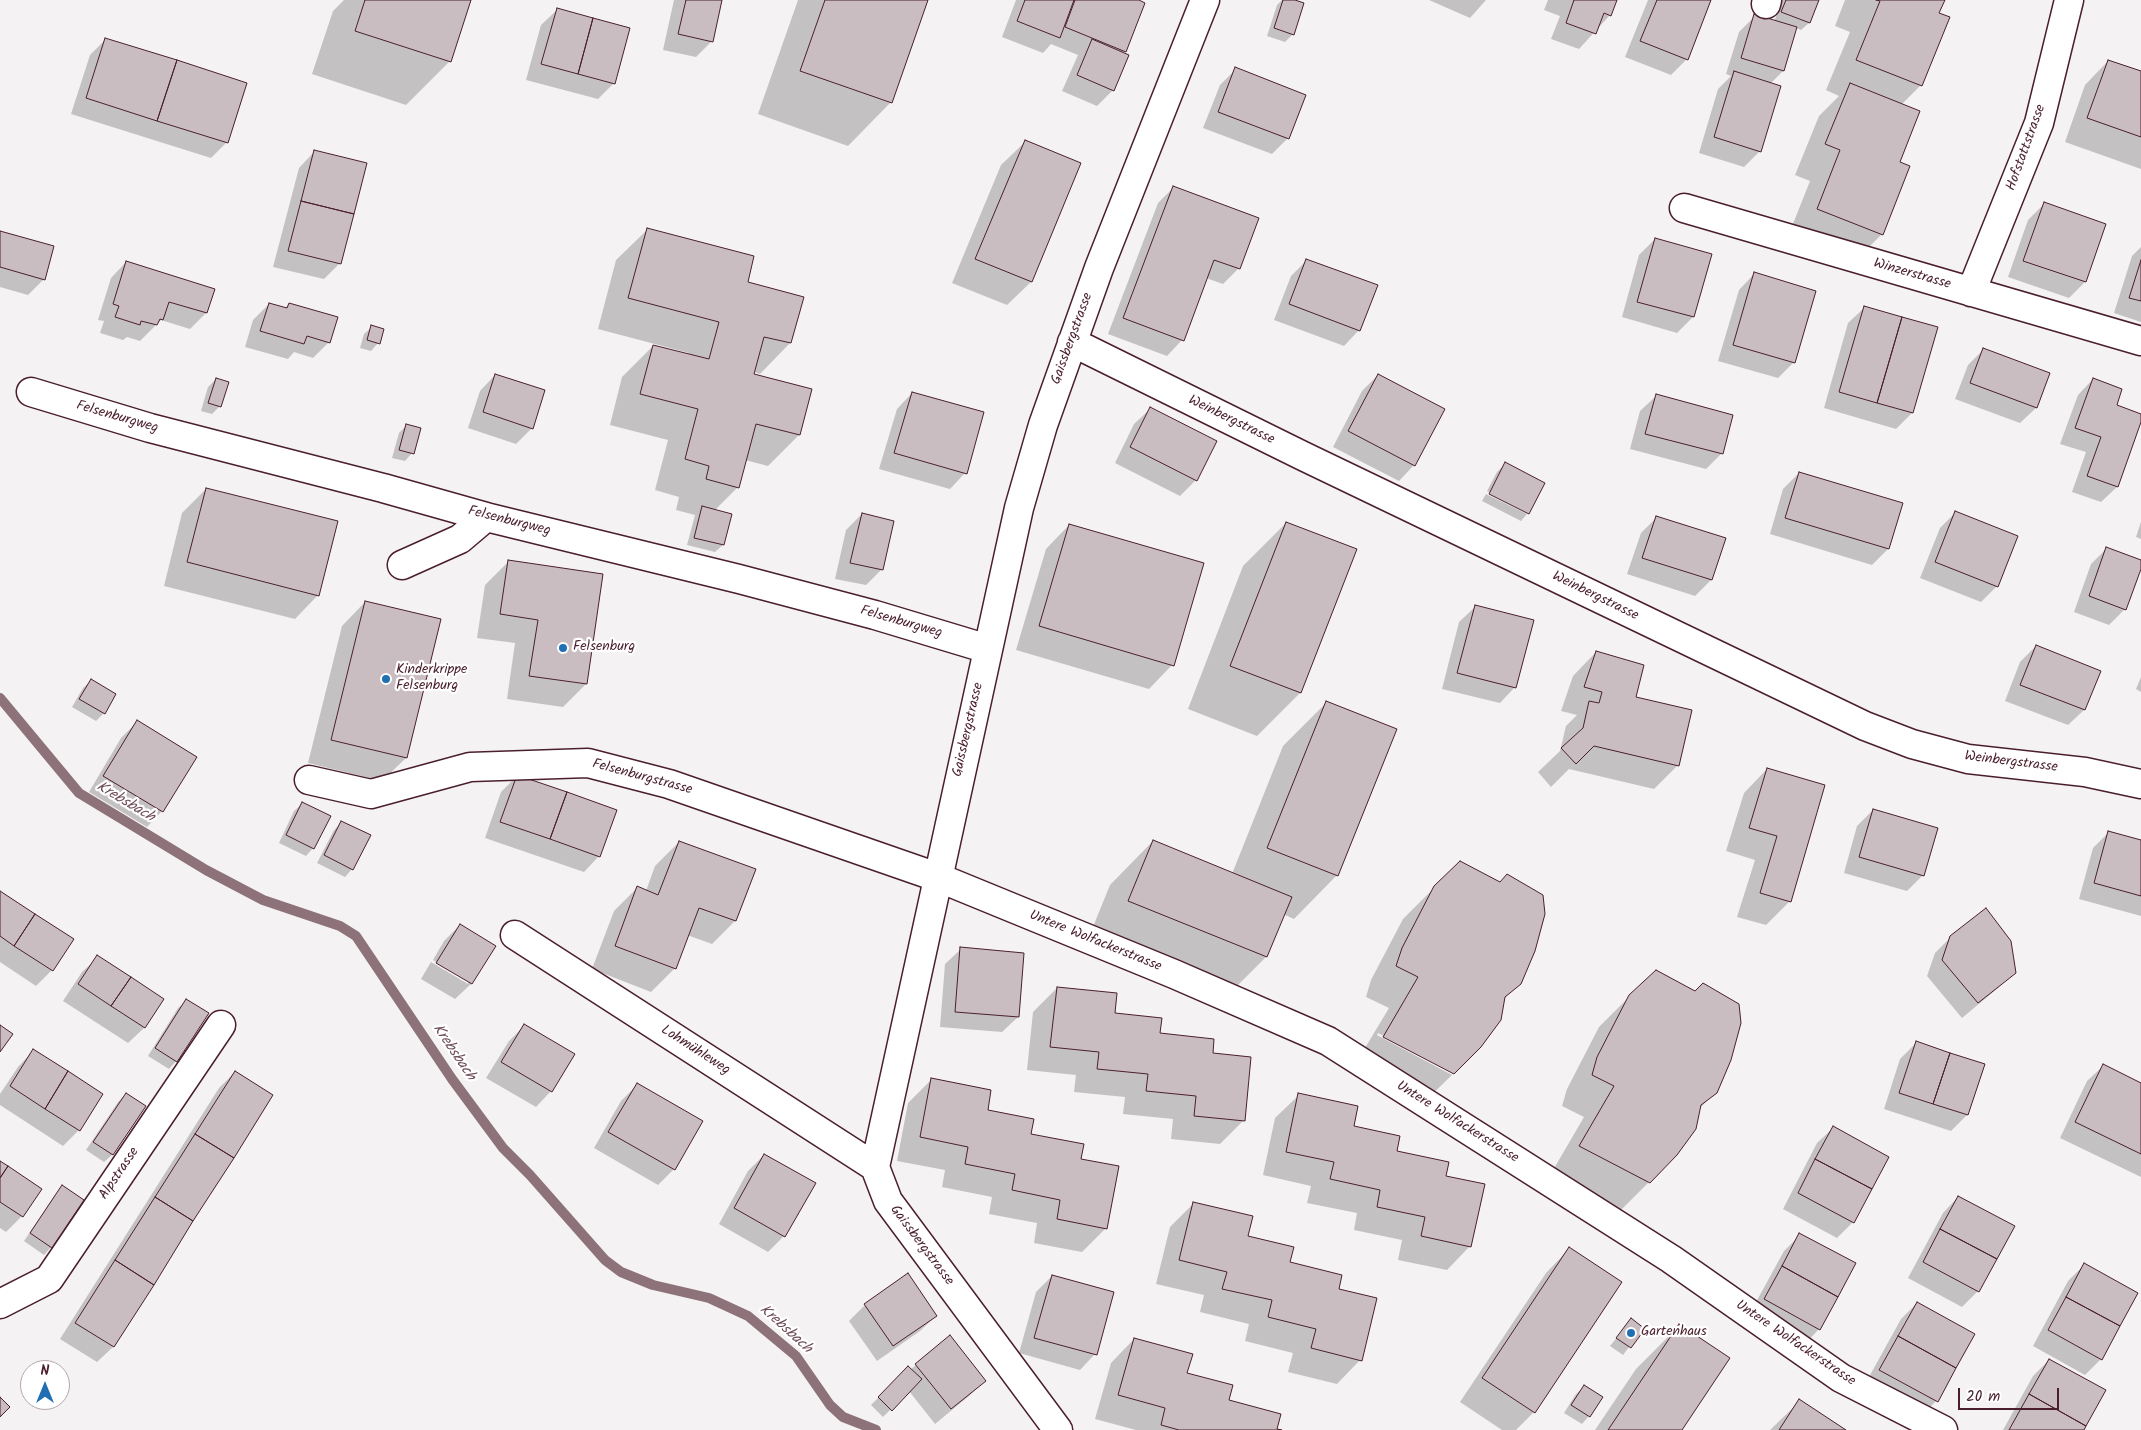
<!DOCTYPE html>
<html>
<head>
<meta charset="utf-8">
<style>
	body { margin:0 }
	#map { position:relative; width:2141px; height:1430px; overflow:hidden; background:#f4f2f2; font-family:Kalam,sans-serif }
	canvas { display:block }
	.north { position:absolute; left:20px; top:1360px; width:50px; height:50px; box-sizing:border-box; background:#fff; border:1px solid #b7a5aa; border-radius:50%; rotate:0deg; font-size:14px; font-weight:700; line-height:20px; text-align:center; color:#4a1f2b }
	.north::after { content:''; display:block; margin:auto; width:18px; height:22px; background:#1f6fb2; clip-path:polygon(50% 0,100% 100%,50% 72%,0 100%) }
	.scale { position:absolute; left:1958px; top:1388px; width:101px; height:22px; box-sizing:border-box; border:2px solid #4a1f2b; border-top:0; padding-left:6px; font-size:15px; line-height:18px; white-space:nowrap; color:#4a1f2b; -webkit-text-stroke:4px #fff; paint-order:stroke }
</style>
</head>
<body>
<div id="map">
<canvas width="2141" height="1430"></canvas>
<div class="north">N</div>
<div class="scale">20 m</div>
</div>
<script>
const g = document.querySelector('canvas').getContext('2d');
g.lineJoin = 'round';
function paint(path, color) { g.fillStyle = color; g.fill(path, 'evenodd'); }
const toPath = rows => new Path2D(rows.map(r => 'M' + r).join(''));
function strokePath(path, color, width, dash) { g.strokeStyle = color; g.lineWidth = width; g.lineCap = dash ? 'butt' : 'round'; g.setLineDash(dash || []); g.stroke(path); }
function label(font, color, halo, rows, align = 'center') {
  g.font = font + ' Kalam,sans-serif'; g.lineWidth = 4.5; g.setLineDash([]); g.textBaseline = 'middle'; g.strokeStyle = halo; g.fillStyle = color; for (const [text, x, y, turn = 0] of rows) {
    g.save(); g.translate(x, y); g.rotate((+turn || 0) * Math.PI / 180); g.textAlign = isNaN(turn) ? turn : align; if (halo) g.strokeText(text, 0, 0); g.fillText(text, 0, 0); g.restore();
  }
}
const shadow = toPath([
	[344,0,470,0,449,62,406,105,312,74,333,11],
	[674,0,721,0,712,41,696,57,663,50],
	[798,0,927,0,891,102,848,146,758,114],
	[1016,0,1135,0,1125,51,1123,54,1127,56,1113,90,1097,106,1062,91,1078,55,1051,44,1043,53,1002,37],
	[1282,0,1291,0,1293,34,1285,42,1267,36,1277,5],
	[1429,0,1486,0,1470,18],
	[1548,0,1616,0,1610,15,1579,49,1551,39,1560,16,1544,10],
	[1648,0,1709,0,1687,59,1671,75,1625,57],
	[1782,0,1818,0,1809,23,1801,30,1796,28,1783,71,1770,84,1760,151,1744,167,1699,153,1718,89,1731,76,1726,74,1739,32,1755,16,1774,22],
	[1845,0,1943,0,1938,13,1921,85,1901,105,1898,162,1882,234,1851,265,1787,239,1810,181,1795,175,1819,116,1839,96,1826,90,1850,32,1835,26],
	[557,10,614,83,598,99,526,80,541,25],
	[106,39,227,142,211,158,71,114,90,55],
	[2108,61,2141,72,2141,169,2065,142,2085,85],
	[1236,69,1288,138,1272,154,1203,128,1220,85],
	[1025,142,1079,164,1031,282,1007,305,952,283,1001,165],
	[314,152,340,263,324,279,273,267,299,168],
	[1174,187,1239,268,1223,284,1206,278,1182,340,1167,356,1108,334,1158,203],
	[2044,204,2105,225,2085,282,2069,298,2008,277,2028,220],
	[647,230,746,283,790,343,760,374,754,372,753,375,811,390,799,435,768,466,745,460,738,487,714,511,730,515,723,545,715,552,687,545,695,515,676,510,679,497,655,490,668,440,610,425,622,377,653,346,688,355,689,353,598,329,616,260],
	[0,232,44,279,28,295,0,287],
	[1655,239,1711,255,1693,317,1677,333,1622,317,1639,255],
	[2141,247,2141,322,2114,313,2132,256],
	[1307,260,1359,330,1344,346,1274,320,1291,276],
	[126,262,213,289,206,313,190,329,161,320,140,341,127,337,123,340,100,333,104,321,98,320,111,278],
	[1754,274,1794,362,1778,378,1718,361,1739,290],
	[269,304,284,309,289,304,329,342,313,358,294,352,288,359,245,347,253,320],
	[1864,308,1936,328,1912,413,1896,429,1824,408,1848,323],
	[372,327,378,343,371,351,360,348,364,334],
	[1984,349,2048,373,2036,408,2020,423,1955,399,1968,365],
	[495,375,532,428,516,444,468,428,480,391],
	[1378,375,1414,465,1399,481,1333,447,1362,391],
	[216,379,219,407,212,414,201,411,208,387],
	[2093,379,2115,406,2141,415,2117,487,2101,502,2072,492,2086,452,2060,444,2078,395],
	[912,393,965,473,950,489,879,469,897,409],
	[1656,396,1722,453,1706,469,1630,449,1640,411],
	[1150,409,1196,480,1180,496,1115,463,1134,424],
	[407,425,412,453,405,461,392,458,399,433],
	[1505,464,1528,513,1527,514,1527,511,1487,491,1497,472],
	[1799,473,1901,503,1888,549,1872,565,1770,534,1783,489],
	[206,489,318,595,295,619,164,586,182,513],
	[1486,494,1527,514,1521,521,1482,501],
	[1956,512,1997,586,1981,602,1920,578,1940,528],
	[862,514,881,570,866,585,835,579,846,530],
	[1657,517,1724,539,1711,580,1695,596,1627,574,1641,533],
	[2141,522,2141,539,2136,537],
	[1286,523,1300,693,1257,736,1188,709,1243,566],
	[1069,525,1172,665,1149,689,1016,650,1046,549],
	[2106,549,2141,561,2125,609,2109,625,2074,612,2091,564],
	[509,561,586,684,563,707,507,699,515,643,477,638,485,585],
	[365,602,406,758,382,781,308,763,342,626],
	[1475,607,1515,687,1500,703,1442,689,1459,622],
	[2036,646,2084,710,2068,725,2005,701,2020,662],
	[1596,652,1634,698,1678,765,1654,789,1569,769,1551,787,1538,772,1560,751,1566,726,1577,715,1561,711,1573,676],
	[2141,677,2141,692,2136,689],
	[91,681,115,694,104,713,96,721,72,707,83,688],
	[1326,703,1337,875,1294,919,1283,914,1266,957,1223,1000,1086,944,1110,885,1153,841,1232,874,1283,746],
	[137,722,162,811,147,827,89,792,121,738],
	[1767,769,1790,901,1766,925,1737,917,1755,860,1726,851,1744,793],
	[517,776,599,856,584,872,485,838,501,792],
	[302,804,313,848,306,856,279,843,294,811],
	[1873,810,1923,875,1907,891,1844,873,1857,826],
	[342,822,352,869,345,877,317,863,334,830],
	[2109,832,2141,841,2141,916,2079,899,2093,848],
	[679,842,735,921,712,944,687,935,675,968,651,992,592,969,614,911,637,888,646,891,655,866],
	[1500,883,1520,983,1503,1000,1454,1073,1378,1033,1377,1035,1452,1075,1422,1104,1353,1068,1389,1008,1366,997,1371,980,1403,919,1435,887],
	[0,892,52,970,36,986,0,962],
	[460,925,494,946,471,984,455,999,421,979,431,962,468,984,468,981,433,960,444,941],
	[1951,937,2014,972,1998,988,1962,1018,1927,976,1935,953],
	[961,949,1018,1017,1002,1032,940,1027,945,964],
	[98,957,163,999,144,1028,128,1043,63,1001,82,972],
	[1057,988,1159,1034,1211,1054,1244,1120,1220,1144,1171,1139,1173,1119,1123,1114,1125,1097,1074,1092,1076,1075,1027,1070,1033,1012],
	[1630,996,1716,1092,1699,1109,1676,1155,1618,1213,1549,1177,1584,1117,1562,1106,1567,1089,1599,1027],
	[186,1001,176,1061,169,1069,148,1056,178,1008],
	[524,1026,551,1091,536,1107,486,1078,509,1041],
	[1916,1043,1983,1065,1967,1115,1951,1131,1884,1109,1900,1059],
	[33,1051,79,1130,63,1146,0,1105,0,1094,18,1067],
	[2103,1066,2141,1084,2141,1177,2060,1138,2087,1081],
	[235,1072,271,1095,113,1347,97,1362,60,1339,219,1088],
	[932,1079,1030,1135,1079,1160,1106,1228,1082,1252,1034,1243,1037,1223,989,1214,992,1197,942,1187,945,1170,897,1161,908,1103],
	[637,1085,674,1169,658,1185,594,1148,621,1101],
	[126,1094,144,1106,112,1155,104,1162,86,1150,118,1102],
	[1299,1095,1395,1152,1445,1177,1470,1246,1447,1270,1398,1260,1402,1240,1354,1230,1357,1213,1307,1203,1311,1186,1263,1175,1275,1118],
	[1833,1128,1853,1222,1837,1238,1783,1209,1817,1143],
	[764,1155,784,1236,768,1252,719,1224,748,1171],
	[0,1163,22,1216,6,1232,0,1228],
	[62,1187,51,1247,44,1255,24,1241,55,1195],
	[1958,1197,1978,1291,1962,1307,1908,1278,1943,1213],
	[1194,1203,1288,1263,1337,1290,1360,1360,1337,1384,1288,1372,1293,1353,1245,1341,1249,1324,1200,1312,1204,1295,1156,1284,1170,1227],
	[1800,1235,1819,1329,1804,1345,1749,1315,1784,1251],
	[1569,1249,1534,1412,1516,1430,1502,1430,1460,1402,1546,1273],
	[2084,1265,2101,1359,2085,1375,2033,1346,2068,1281],
	[1052,1276,1095,1354,1080,1370,1019,1353,1036,1292],
	[1917,1303,1974,1334,1936,1401,1921,1417,1864,1386,1901,1319],
	[865,1305,936,1316,920,1331,877,1361,849,1321],
	[1631,1320,1643,1329,1623,1355,1610,1346],
	[1679,1326,1681,1430,1595,1430,1636,1369],
	[1134,1339,1227,1401,1277,1430,1136,1430,1095,1419,1111,1363],
	[2049,1360,2082,1430,2003,1430,2033,1376],
	[916,1365,985,1381,969,1396,935,1424,909,1391,883,1417,871,1405,908,1368,910,1370],
	[1584,1387,1601,1397,1589,1416,1582,1424,1564,1413,1576,1394],
	[1800,1401,1843,1430,1770,1430]
]);
const stream = toPath([
	[0,698,79,793,206,870,263,900,340,926,356,936,452,1079,503,1148,530,1175,605,1260,621,1272,653,1285,709,1298,748,1316,796,1356,830,1405,843,1417,876,1430]
]);
const building = toPath([
	[365,0,471,0,451,62,355,31,365,0],
	[686,0,722,0,713,42,678,34,686,0],
	[825,0,928,0,892,103,800,71,825,0],
	[1025,0,1074,0,1060,38,1017,21,1025,0],
	[1075,0,1139,0,1145,3,1126,52,1065,27,1075,0],
	[1283,0,1295,0,1304,3,1294,35,1274,28,1283,0],
	[1574,0,1617,0,1611,16,1604,13,1596,34,1566,23,1574,0],
	[1657,0,1711,0,1688,60,1640,41,1657,0],
	[1786,0,1819,0,1810,23,1781,12,1786,0],
	[1876,0,1945,0,1939,13,1950,17,1922,86,1856,60,1880,1,1876,0],
	[557,8,593,18,578,74,541,64,557,8],
	[1754,14,1797,27,1784,71,1741,58,1754,14],
	[593,18,630,28,615,84,578,74,593,18],
	[105,38,177,60,157,121,86,98,105,38],
	[1092,39,1129,55,1114,91,1077,75,1092,39],
	[177,60,247,83,228,143,157,121,177,60],
	[2108,60,2141,71,2141,137,2087,118,2108,60],
	[1235,67,1306,95,1289,139,1218,112,1235,67],
	[1734,71,1781,86,1761,152,1714,137,1734,71],
	[1850,83,1920,111,1900,162,1910,166,1883,235,1817,209,1840,150,1825,144,1850,83],
	[1025,140,1081,163,1032,282,975,259,1025,140],
	[314,150,367,163,354,214,301,201,314,150],
	[1173,186,1259,218,1240,269,1214,260,1184,341,1123,318,1173,186],
	[301,201,354,214,341,264,288,251,301,201],
	[2044,202,2106,224,2086,282,2023,261,2044,202],
	[647,228,754,256,748,282,804,297,791,343,764,337,754,374,812,389,800,435,756,424,739,488,706,479,709,466,685,459,698,409,640,394,653,345,709,359,719,322,628,298,647,228],
	[0,231,54,246,45,280,0,267,0,231],
	[1655,238,1712,254,1694,317,1637,302,1655,238],
	[1306,259,1378,285,1360,331,1289,304,1306,259],
	[2141,260,2141,301,2129,298,2141,260],
	[126,261,215,289,207,313,169,302,163,320,160,319,157,325,141,321,140,325,115,317,119,306,113,304,126,261],
	[1754,272,1816,291,1795,363,1733,345,1754,272],
	[269,303,287,308,289,303,338,317,330,343,307,336,304,344,260,331,269,303],
	[1864,306,1902,317,1877,403,1839,392,1864,306],
	[1902,317,1938,327,1913,413,1877,403,1902,317],
	[371,325,384,329,380,344,367,340,371,325],
	[1983,348,2050,373,2037,408,1970,383,1983,348],
	[495,374,545,390,533,429,483,412,495,374],
	[1378,374,1445,409,1415,466,1348,431,1378,374],
	[216,378,229,382,221,407,208,403,216,378],
	[2093,378,2122,389,2117,405,2141,414,2141,422,2118,487,2087,476,2101,437,2075,428,2093,378],
	[912,392,984,412,967,474,894,453,912,392],
	[1656,394,1733,415,1723,454,1645,434,1656,394],
	[1150,407,1217,441,1197,481,1130,447,1150,407],
	[406,424,421,428,414,454,399,450,406,424],
	[1505,462,1545,483,1529,514,1489,494,1505,462],
	[1799,472,1903,503,1889,549,1785,518,1799,472],
	[206,488,338,521,319,596,187,562,206,488],
	[702,506,732,514,724,545,694,538,702,506],
	[1955,511,2018,536,1998,587,1935,562,1955,511],
	[862,513,894,521,883,570,850,563,862,513],
	[1656,516,1726,538,1712,580,1642,558,1656,516],
	[1286,522,1357,549,1301,693,1230,666,1286,522],
	[1069,524,1204,563,1174,666,1039,626,1069,524],
	[2106,547,2141,560,2141,569,2126,610,2089,596,2106,547],
	[508,560,603,574,587,684,529,676,538,620,500,614,508,560],
	[365,601,441,619,407,758,331,740,365,601],
	[1475,605,1534,620,1516,688,1457,673,1475,605],
	[2036,645,2101,671,2085,710,2020,685,2036,645],
	[1596,651,1644,665,1636,697,1692,710,1679,766,1594,746,1576,764,1561,748,1583,728,1589,701,1599,703,1602,692,1584,687,1596,651],
	[91,679,116,694,105,714,79,699,91,679],
	[1326,701,1397,729,1338,876,1267,848,1326,701],
	[137,720,197,757,163,812,103,776,137,720],
	[1767,768,1825,785,1791,902,1760,893,1777,836,1749,828,1767,768],
	[517,775,567,792,550,839,500,822,517,775],
	[567,792,617,810,600,857,550,839,567,792],
	[302,802,331,816,314,849,286,835,302,802],
	[1873,809,1938,828,1924,876,1859,857,1873,809],
	[341,821,371,835,353,870,324,855,341,821],
	[2108,831,2141,840,2141,896,2094,883,2108,831],
	[1153,840,1292,897,1267,957,1128,901,1153,840],
	[679,841,756,869,736,921,699,908,676,969,615,946,637,886,658,895,679,841],
	[1460,861,1500,882,1507,874,1543,895,1545,914,1535,951,1521,984,1505,997,1501,1020,1481,1047,1454,1074,1383,1037,1418,977,1396,966,1402,948,1434,886,1460,861],
	[0,891,35,914,14,946,0,936,0,891],
	[1986,908,2011,941,2016,973,1978,1003,1942,960,1950,936,1986,908],
	[35,914,74,939,53,971,14,946,35,914],
	[460,924,496,946,472,984,436,963,460,924],
	[960,947,1024,953,1019,1017,955,1012,960,947],
	[97,955,131,977,111,1006,78,984,97,955],
	[1656,970,1695,991,1703,983,1739,1004,1741,1023,1731,1060,1717,1093,1701,1105,1696,1129,1677,1155,1650,1183,1579,1146,1614,1086,1592,1075,1597,1057,1629,995,1656,970],
	[131,977,164,999,145,1028,111,1006,131,977],
	[1057,987,1117,993,1115,1013,1162,1018,1160,1033,1214,1039,1213,1053,1251,1057,1245,1121,1194,1116,1196,1096,1146,1091,1148,1074,1097,1069,1099,1052,1050,1047,1057,987],
	[186,999,209,1013,177,1062,155,1048,186,999],
	[524,1024,575,1054,552,1092,501,1062,524,1024],
	[0,1025,13,1034,0,1052,0,1025],
	[1916,1041,1950,1053,1933,1104,1899,1093,1916,1041],
	[33,1049,68,1071,45,1109,10,1086,33,1049],
	[1950,1053,1985,1064,1968,1115,1933,1104,1950,1053],
	[2103,1064,2141,1083,2141,1154,2075,1122,2103,1064],
	[68,1071,103,1094,80,1131,45,1109,68,1071],
	[235,1071,273,1095,234,1158,195,1134,235,1071],
	[931,1078,991,1090,988,1110,1034,1119,1031,1134,1084,1144,1081,1159,1119,1166,1107,1229,1057,1219,1060,1200,1012,1190,1015,1174,965,1164,968,1147,920,1137,931,1078],
	[637,1083,703,1121,675,1170,608,1132,637,1083],
	[126,1093,146,1106,113,1155,93,1142,126,1093],
	[1298,1093,1358,1106,1354,1126,1400,1136,1397,1151,1449,1162,1446,1176,1485,1184,1471,1247,1421,1236,1425,1217,1377,1207,1380,1190,1330,1179,1334,1162,1286,1152,1298,1093],
	[1833,1126,1889,1157,1872,1189,1815,1159,1833,1126],
	[195,1134,234,1158,193,1221,155,1197,195,1134],
	[764,1154,816,1183,785,1237,734,1208,764,1154],
	[1815,1159,1872,1189,1854,1223,1798,1193,1815,1159],
	[0,1161,8,1166,0,1178,0,1161],
	[8,1166,42,1189,23,1217,0,1202,0,1178,8,1166],
	[62,1185,84,1200,52,1248,30,1233,62,1185],
	[1958,1196,2015,1226,1997,1259,1940,1229,1958,1196],
	[155,1197,193,1221,154,1285,115,1260,155,1197],
	[1193,1202,1253,1216,1248,1236,1294,1247,1290,1262,1342,1275,1339,1289,1377,1298,1362,1361,1311,1348,1316,1329,1268,1317,1272,1300,1222,1289,1227,1272,1179,1260,1193,1202],
	[1940,1229,1997,1259,1979,1292,1923,1262,1940,1229],
	[1799,1233,1856,1263,1838,1297,1782,1266,1799,1233],
	[1569,1247,1622,1282,1535,1413,1482,1378,1569,1247],
	[115,1260,154,1285,114,1347,75,1323,115,1260],
	[2084,1263,2138,1293,2120,1326,2066,1297,2084,1263],
	[1782,1266,1838,1297,1820,1330,1764,1299,1782,1266],
	[908,1273,937,1316,893,1346,864,1304,908,1273],
	[1052,1275,1114,1292,1097,1355,1034,1338,1052,1275],
	[2066,1297,2120,1326,2102,1360,2048,1330,2066,1297],
	[1917,1302,1975,1334,1956,1368,1898,1336,1917,1302],
	[1631,1318,1645,1329,1631,1348,1616,1338,1631,1318],
	[1679,1324,1730,1358,1682,1430,1608,1430,1679,1324],
	[950,1335,986,1381,951,1409,915,1364,950,1335],
	[1898,1336,1956,1368,1938,1402,1879,1370,1898,1336],
	[1134,1338,1193,1354,1187,1373,1233,1385,1229,1400,1281,1414,1277,1429,1282,1430,1179,1430,1161,1425,1165,1408,1118,1395,1134,1338],
	[2049,1359,2106,1390,2086,1426,2029,1394,2049,1359],
	[908,1366,922,1379,892,1411,878,1397,908,1366],
	[1584,1385,1603,1397,1590,1417,1571,1405,1584,1385],
	[2029,1394,2086,1426,2084,1430,2009,1430,2029,1394],
	[0,1397,10,1407,0,1417,0,1397],
	[1799,1399,1846,1430,1779,1430,1799,1399]
]);
const minor = toPath([
	[1766,4,1767,0],
	[1684,208,2141,341],
	[1971,292,2039,123,2069,0],
	[1072,342,1303,456,1865,726,1912,744,1968,759,2085,772,2141,784],
	[31,392,150,428,383,488,486,517,739,579,875,615,988,649],
	[402,565,460,539,486,517],
	[309,780,371,794,470,767,588,763,669,784,937,877,1174,974,1328,1041,1671,1259,1841,1378,1943,1430],
	[515,935,875,1167],
	[0,1304,49,1279,221,1025],
	[1058,1430,888,1201,875,1167,1019,508,1043,425,1099,268,1205,0]
]);
const markers = [
	[563,648,5,"#1f6fb2"],
	[386,679,5,"#1f6fb2"],
	[1631,1333,5,"#1f6fb2"]
];
const streetNames = [
	["Hofstattstrasse",2027,148,-70],
	["Winzerstrasse",1912,275,16],
	["Gaissbergstrasse",1073,339,-70],
	["Felsenburgweg",117,418,16],
	["Weinbergstrasse",1231,421,26],
	["Felsenburgweg",509,522,14],
	["Weinbergstrasse",1595,597,26],
	["Felsenburgweg",901,623,16],
	["Gaissbergstrasse",969,730,-77],
	["Weinbergstrasse",2011,763,7],
	["Felsenburgstrasse",642,778,15],
	["Untere Wolfackerstrasse",1095,942,22],
	["Lohmühleweg",695,1051,33],
	["Untere Wolfackerstrasse",1457,1123,32],
	["Alpstrasse",120,1174,-56],
	["Gaissbergstrasse",921,1246,53],
	["Untere Wolfackerstrasse",1795,1344,34]
];
const poiNames = [
	["Felsenburg",573,648],
	["Kinderkrippe",396,671],
	["Felsenburg",396,687],
	["Gartenhaus",1641,1333]
];
const waterNames = [
	["Krebsbach",125,803,31],
	["Krebsbach",453,1053,56],
	["Krebsbach",785,1330,42]
];
paint(shadow, '#0003');
strokePath(stream, '#8d727a', 10);
paint(building, '#cabdc1');
strokePath(building, '#4a1f2b', 1);
strokePath(minor, '#4a1f2b', 31);
strokePath(minor, '#fff', 28);
for (const [x, y, r, color] of markers) { const dot = new Path2D(); dot.arc(x, y, r, 0, 2 * Math.PI); g.fillStyle = color; g.fill(dot); strokePath(dot, '#fff', 2); }
label('14px', '#4a1f2b', '#fff', streetNames);
label('14px', '#4a1f2b', '#fff', poiNames, 'left');
label('italic 15px', '#714f59', '#fff', waterNames);
</script>
</body>
</html>
